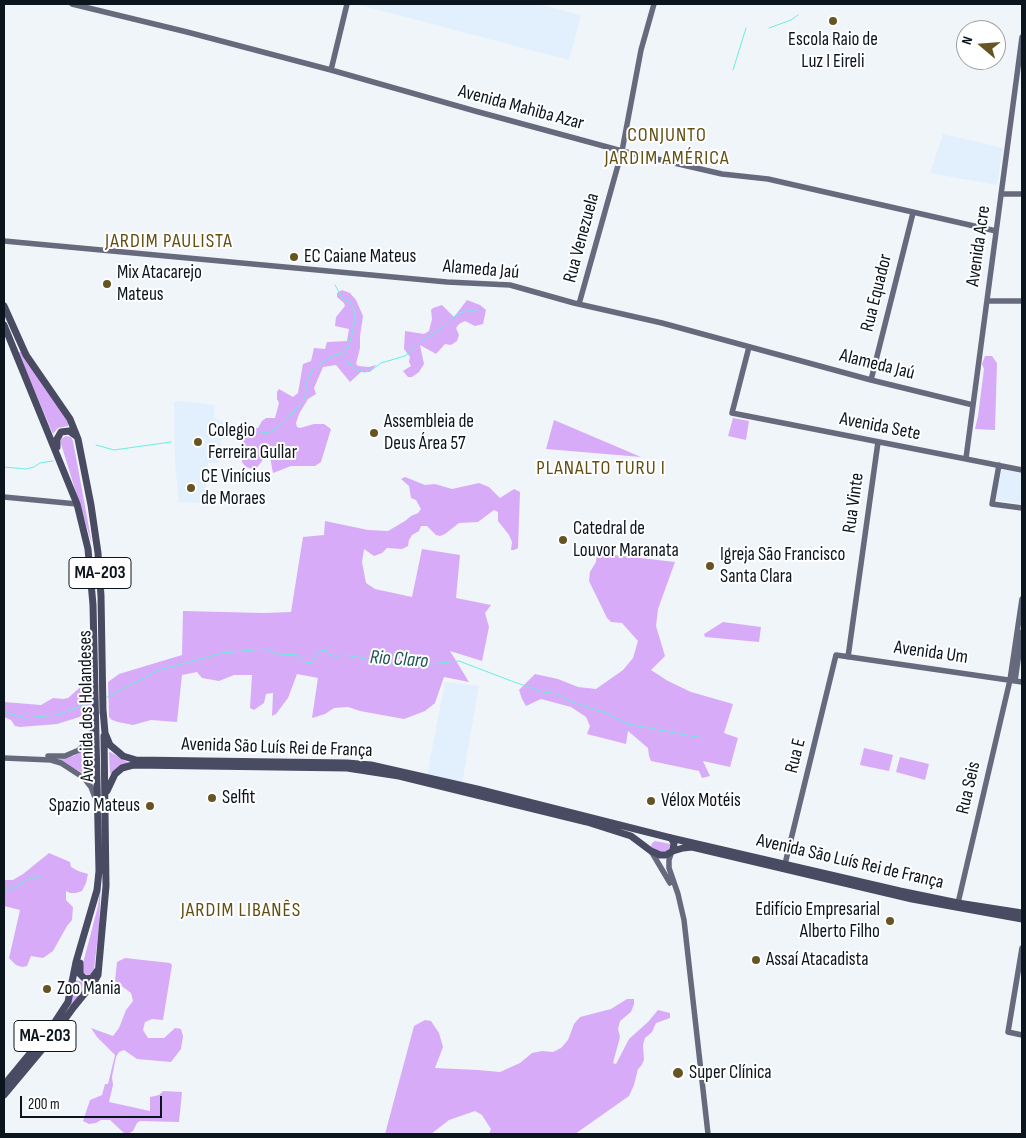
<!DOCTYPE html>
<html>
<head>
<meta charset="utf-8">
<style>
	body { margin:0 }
	#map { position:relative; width:1026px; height:1138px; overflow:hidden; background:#f0f5fa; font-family:"Sofia Sans Condensed",sans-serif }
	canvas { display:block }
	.frame { position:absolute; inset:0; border:5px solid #0b151d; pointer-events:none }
	.north { position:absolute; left:956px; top:20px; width:50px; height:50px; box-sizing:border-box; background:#fff; border:1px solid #9da1a5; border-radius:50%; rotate:288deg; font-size:14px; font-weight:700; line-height:20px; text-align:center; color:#0b151d }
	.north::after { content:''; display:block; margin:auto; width:18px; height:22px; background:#665422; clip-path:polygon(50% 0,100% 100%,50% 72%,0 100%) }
	.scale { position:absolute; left:20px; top:1096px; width:142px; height:22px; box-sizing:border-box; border:2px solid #0b151d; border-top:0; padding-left:6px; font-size:15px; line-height:18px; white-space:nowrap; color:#0b151d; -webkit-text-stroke:4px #fff; paint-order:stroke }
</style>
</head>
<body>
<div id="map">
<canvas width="1026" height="1138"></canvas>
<div class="frame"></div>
<div class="north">N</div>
<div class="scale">200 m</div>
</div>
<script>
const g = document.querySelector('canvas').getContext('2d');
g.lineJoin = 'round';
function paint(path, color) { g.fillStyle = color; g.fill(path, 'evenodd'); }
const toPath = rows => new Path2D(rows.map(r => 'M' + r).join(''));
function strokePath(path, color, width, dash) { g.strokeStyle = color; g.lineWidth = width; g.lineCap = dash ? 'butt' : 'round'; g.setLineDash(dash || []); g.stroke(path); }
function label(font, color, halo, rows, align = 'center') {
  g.font = font + ' "Sofia Sans Condensed",sans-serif'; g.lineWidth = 4; g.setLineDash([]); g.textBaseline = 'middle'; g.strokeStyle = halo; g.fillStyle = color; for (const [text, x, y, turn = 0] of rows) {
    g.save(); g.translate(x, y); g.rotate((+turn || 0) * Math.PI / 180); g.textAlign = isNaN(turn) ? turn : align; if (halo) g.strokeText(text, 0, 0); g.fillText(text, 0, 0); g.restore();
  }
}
const built = toPath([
	[356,4,538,4,581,15,569,60],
	[943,134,1003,148,997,185,930,173],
	[183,401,215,405,214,418,223,421,218,463,208,463,204,503,179,502,175,463,174,402],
	[1002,469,1022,473,1022,504,996,500],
	[445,682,479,686,462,783,427,775]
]);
const green = toPath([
	[342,290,350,293,356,300,363,316,360,336,360,348,356,364,358,366,369,367,376,365,370,372,361,372,350,382,336,365,323,367,314,388,316,394,308,399,299,414,296,423,297,427,300,428,314,424,324,424,331,429,321,462,315,466,291,466,273,473,269,452,255,470,246,467,242,462,241,448,243,442,249,428,258,428,262,421,266,418,275,418,279,403,277,399,277,392,279,389,293,397,298,393,303,364,311,361,314,348,325,349,327,342,347,341,349,329,335,326,336,317,345,306,344,303,337,297,337,293],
	[467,300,480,305,486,310,483,324,475,326,465,321,459,324,456,328,459,335,457,341,451,345,445,344,436,354,420,345,424,364,419,372,412,377,408,377,403,371,411,366,409,362,410,357,404,349,405,331,424,334,429,331,432,319,431,310,433,308,442,305,454,317],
	[18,352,21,352,64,416,68,422,68,426,58,428,53,434],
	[985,356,992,356,997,363,995,430,975,429,978,416,984,369,982,364],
	[733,418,749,421,746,440,728,436],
	[554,420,641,457,546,449],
	[66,436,71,437,73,441,92,544,61,444,61,439],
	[405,477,425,485,435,484,452,489,479,483,489,487,500,498,514,489,520,492,518,548,514,550,511,550,512,542,509,535,498,521,498,512,494,510,478,522,459,523,445,534,440,536,436,535,427,526,421,526,419,531,412,535,409,540,408,546,402,549,387,548,382,553,374,556,364,549,362,562,366,583,375,589,412,597,422,549,460,555,456,598,491,605,485,613,489,627,482,661,450,651,469,682,444,677,435,703,425,711,404,719,360,711,348,707,334,708,325,714,312,718,318,678,297,674,288,698,276,714,272,716,273,693,266,694,264,703,254,710,250,708,252,675,234,675,219,681,202,678,197,672,182,675,177,722,151,720,133,725,118,722,112,720,109,717,108,682,119,674,182,655,183,611,264,613,291,612,303,537,324,535,325,521,368,530,388,531,405,521,411,516,418,513,421,509,416,500,411,498,409,486,401,479],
	[597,553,675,562,658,609,656,626,665,656,651,670,668,681,691,692,733,704,724,733,738,738,730,767,703,761,710,776,702,778,699,771,651,761,649,756,648,748,628,731,626,744,587,734,590,726,586,717,571,707,541,699,526,706,522,699,519,690,535,674,558,679,578,687,596,689,623,670,633,658,638,641,622,623,611,622,607,618,589,581,590,572,596,562],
	[723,622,761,627,759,642,705,637,704,634],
	[85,683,89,683,92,712,89,714,57,724,20,727,15,726,11,720,4,717,4,702,41,705,53,698,63,699,68,698],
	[90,744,91,745,92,782,81,772,57,759,74,756],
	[864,748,893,755,889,771,860,765],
	[109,752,110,752,129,763,119,766,110,774],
	[900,757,929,764,925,780,896,772],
	[655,841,671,844,670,851,660,852,651,847,652,843],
	[49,853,70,862,71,867,78,871,88,874,86,883,82,891,76,893,70,893,66,891,66,900,73,907,72,920,67,926,53,951,43,958,31,956,27,966,22,967,16,965,9,958,20,910,4,906,4,880,13,880,23,874],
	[101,881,99,927,94,969,91,974,87,975,83,972,82,967,98,906],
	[125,958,170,963,172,965,163,1020,152,1019,145,1022,143,1030,148,1038,164,1038,175,1028,181,1029,183,1036,181,1049,171,1062,137,1059,124,1050,119,1052,116,1057,112,1077,113,1085,109,1102,150,1111,150,1097,159,1095,163,1091,182,1092,179,1122,140,1121,137,1123,133,1131,128,1134,124,1133,110,1120,101,1120,96,1123,89,1124,83,1121,90,1100,102,1095,105,1084,108,1084,115,1055,97,1037,91,1028,113,1036,119,1028,126,1010,133,1001,131,993,115,981,117,962],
	[76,980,88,984,70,1008,69,1006],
	[627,999,634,999,634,1004,631,1012,620,1021,618,1029,620,1037,613,1063,616,1064,629,1039,648,1022,658,1010,670,1013,670,1018,656,1023,652,1032,645,1038,643,1045,644,1060,641,1066,638,1069,634,1085,629,1096,575,1134,489,1134,491,1129,487,1123,482,1115,475,1111,449,1120,431,1134,385,1134,414,1026,425,1020,431,1021,439,1033,443,1047,435,1068,478,1070,500,1072,520,1063,532,1053,542,1051,553,1052,561,1048,568,1040,574,1024,580,1017,611,1009]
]);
const stream = toPath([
	[769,28,791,20,798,15],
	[733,70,746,28],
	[341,353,354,369,364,372,370,371,381,363,405,356,421,341,439,330,456,315,469,310,478,310],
	[245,435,270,432,282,424,304,400,306,393,306,384,311,372,323,362,332,356,341,353,349,346,355,321,355,312,350,302,343,299,335,285],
	[96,445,114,450,171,442],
	[4,467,26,469,34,467,40,463,53,461],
	[107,697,159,670,222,653,264,649,281,655,296,654,306,663,313,662,318,652,324,650,329,652,332,657,336,658,341,655,352,656,382,663,430,664,459,661,514,682,544,692,558,694,569,701,606,713,628,724,702,738],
	[4,712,25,718,57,715,92,702],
	[4,891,15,887,26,880,41,876]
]);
const secondary = toPath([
	[72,4,187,32,331,70,475,111,622,151,722,174,768,179,996,231],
	[331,70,347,4],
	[1001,194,1022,194],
	[4,241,447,282,510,285,574,303,662,323,871,380,973,405],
	[987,301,1022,301],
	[579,304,622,151,641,50,654,4],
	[749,347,732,413,1022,470],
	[871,380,913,213],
	[966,458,1022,37],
	[999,465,992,504,1022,508],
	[4,497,77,504],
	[848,657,878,442],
	[1015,681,1022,632],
	[48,756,65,756,79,750,89,740,95,725],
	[4,758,51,760,61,763,84,778,91,787,96,800],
	[651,851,670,883],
	[672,851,669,860,669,868,678,894,684,920,708,1134],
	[785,864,836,655,1022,682],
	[958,903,1010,680,1022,599],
	[1022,948,1008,1032,1022,1035]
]);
const primary = toPath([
	[4,306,26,355,70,419,78,439,91,505,98,553,101,596,103,713],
	[4,325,77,504,88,549,93,605,99,871,97,890,76,962,68,1002,51,1028,4,1085],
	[57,447,57,439,61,432,69,431,76,436],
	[103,710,105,733,110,745,123,756,136,760,347,763,371,765,477,789,671,838,900,891,958,903,1022,913],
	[107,791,115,774,122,768,133,765,347,768,399,776,587,822,631,836,651,851,660,855,666,855,673,851,674,843,671,838],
	[673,851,683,848,692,847,912,899,1022,919],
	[80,963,80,974,85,979,92,978,97,971],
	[4,1095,50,1040,73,1008,94,982,98,975,106,886,104,736]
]);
const markers = [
	[833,21,5,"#665422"],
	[294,257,5,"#665422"],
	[107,284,5,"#665422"],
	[374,433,5,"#665422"],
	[198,442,5,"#665422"],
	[191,488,5,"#665422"],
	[563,540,5,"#665422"],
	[710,566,5,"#665422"],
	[212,798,5,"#665422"],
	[651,801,5,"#665422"],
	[150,806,5,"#665422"],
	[890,921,5,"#665422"],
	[756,960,5,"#665422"],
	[47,989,5,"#665422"],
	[678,1073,6,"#665422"]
];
const shields = [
	[100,573,62],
	[45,1036,62]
];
const shieldNames = [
	["MA-203",100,573],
	["MA-203",45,1036]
];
const poiNames = [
	["Escola Raio de",833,40,"center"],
	["Luz I Eireli",833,62,"center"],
	["EC Caiane Mateus",304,257],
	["Mix Atacarejo",117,273],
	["Mateus",117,295],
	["Assembleia de",384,422],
	["Deus Área 57",384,444],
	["Colegio",208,431],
	["Ferreira Gullar",208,453],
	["CE Vinícius",201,477],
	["de Moraes",201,499],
	["Catedral de",573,529],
	["Louvor Maranata",573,551],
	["Igreja São Francisco",720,555],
	["Santa Clara",720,577],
	["Selfit",222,798],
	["Vélox Motéis",661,801],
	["Spazio Mateus",140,806,"right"],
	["Edifício Empresarial",880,910,"right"],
	["Alberto Filho",880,932,"right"],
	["Assaí Atacadista",766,960],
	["Zoo Mania",57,989],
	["Super Clínica",689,1073]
];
const streetNames = [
	["Avenida Mahiba Azar",521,108,15],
	["Rua Venezuela",582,238,-75],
	["Avenida Acre",979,246,-82],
	["Alameda Jaú",481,270,5],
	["Rua Equador",877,293,-76],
	["Alameda Jaú",877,365,14],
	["Avenida Sete",880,427,11],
	["Rua Vinte",854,503,-82],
	["Avenida Um",931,653,8],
	["Avenida dos Holandeses",87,706,-91],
	["Avenida São Luís Rei de França",277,748,2],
	["Rua E",796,756,-76],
	["Rua Seis",969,788,-77],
	["Avenida São Luís Rei de França",850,862,13]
];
const neighbourhoodNames = [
	["CONJUNTO",667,136],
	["JARDIM AMÉRICA",667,159],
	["JARDIM PAULISTA",169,242],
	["PLANALTO TURU I",601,469],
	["JARDIM LIBANÊS",241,911]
];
const waterNames = [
	["Rio Claro",399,660,4]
];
paint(built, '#e2effc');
paint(green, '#d8abf9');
strokePath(stream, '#68eede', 1);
strokePath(secondary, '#676a7d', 5.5);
strokePath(primary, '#484b62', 7);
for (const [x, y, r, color] of markers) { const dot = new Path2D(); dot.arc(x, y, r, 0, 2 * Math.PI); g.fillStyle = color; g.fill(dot); strokePath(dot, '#fff', 2); }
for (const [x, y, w] of shields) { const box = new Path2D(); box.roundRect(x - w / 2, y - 15.5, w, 31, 4); g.fillStyle = '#fff'; g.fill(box); strokePath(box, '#0b151d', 1); }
label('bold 18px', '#0b151d', null, shieldNames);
label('19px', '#0b151d', '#fff', poiNames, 'left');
label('19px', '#0b151d', '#fff', streetNames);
g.letterSpacing = '1px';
label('20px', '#634f13', '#fff', neighbourhoodNames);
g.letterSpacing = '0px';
label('italic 20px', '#1d5650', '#fff', waterNames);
</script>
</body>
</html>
